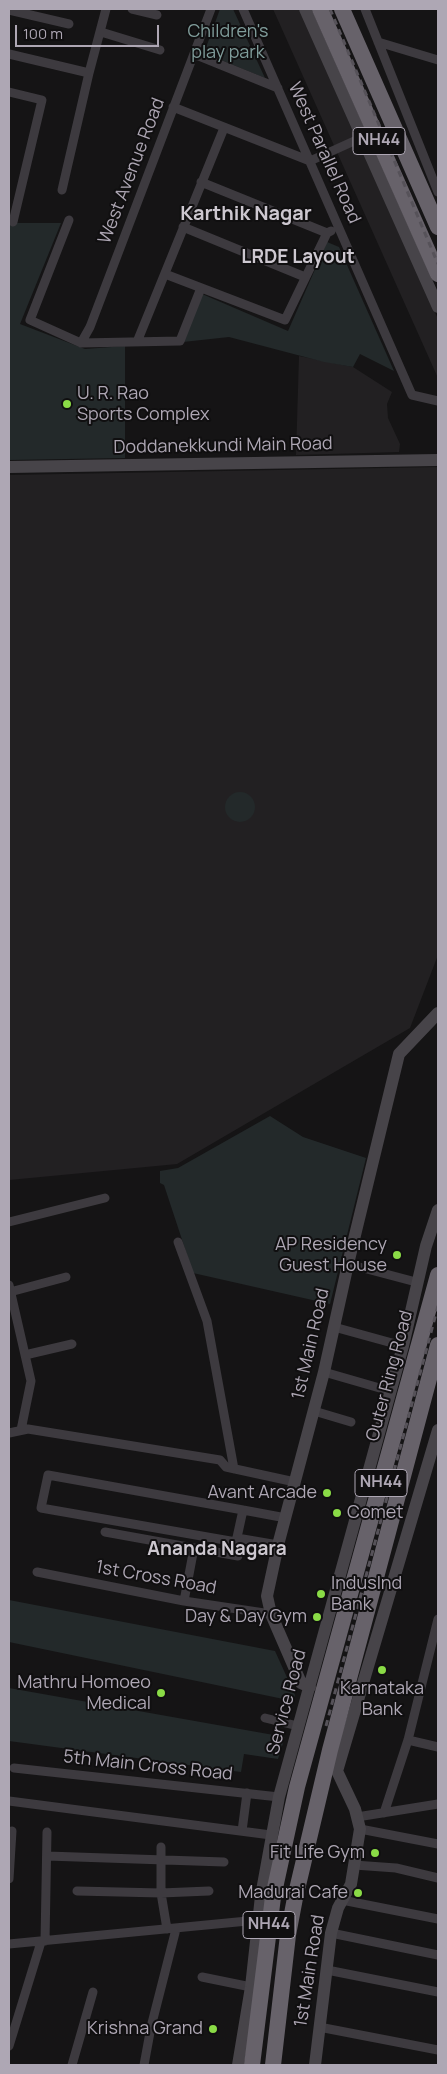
<!DOCTYPE html>
<html>
<head>
<meta charset="utf-8">
<style>
	body { margin:0 }
	#map { position:relative; width:447px; height:2074px; overflow:hidden; background:#151415; font-family:Manrope,sans-serif }
	canvas { display:block }
	.frame { position:absolute; inset:0; border:10px solid #aea7b4; pointer-events:none }
	.scale { position:absolute; left:15px; top:25px; width:144px; height:22px; box-sizing:border-box; border:2px solid #aea7b4; border-top:0; padding-left:6px; font-size:15px; line-height:18px; white-space:nowrap; color:#aea7b4; -webkit-text-stroke:4px #100f10; paint-order:stroke }
</style>
</head>
<body>
<div id="map">
<canvas width="447" height="2074"></canvas>
<div class="frame"></div>
<div class="scale">100 m</div>
</div>
<script>
const g = document.querySelector('canvas').getContext('2d');
g.lineJoin = 'round';
function paint(path, color) { g.fillStyle = color; g.fill(path, 'evenodd'); }
const toPath = rows => new Path2D(rows.map(r => 'M' + r).join(''));
function strokePath(path, color, width, dash) { g.strokeStyle = color; g.lineWidth = width; g.lineCap = dash ? 'butt' : 'round'; g.setLineDash(dash || []); g.stroke(path); }
function label(font, color, halo, rows, align = 'center') {
  g.font = font + ' Manrope,sans-serif'; g.lineWidth = 4; g.setLineDash([]); g.textBaseline = 'middle'; g.strokeStyle = halo; g.fillStyle = color; for (const [text, x, y, turn = 0] of rows) {
    g.save(); g.translate(x, y); g.rotate((+turn || 0) * Math.PI / 180); g.textAlign = isNaN(turn) ? turn : align; if (halo) g.strokeText(text, 0, 0); g.fillText(text, 0, 0); g.restore();
  }
}
const built = toPath([
	[273,9,300,9,438,319,438,378],
	[299,356,353,367,392,392,387,404,388,418,400,444,399,452,296,455],
	[438,467,438,955,410,1028,177,1164,9,1180,9,475]
]);
const green = toPath([
	[220,9,233,9,265,78,204,53],
	[9,223,61,223,20,324,85,349,125,346,125,458,9,460],
	[327,242,339,247,394,371,360,354,353,367,324,362,229,337,183,342,202,294,288,331],
	'225 807a15 15 0 1 1 30 0a15 15 0 1 1-30 0Z',
	[270,1116,303,1137,366,1158,330,1304,193,1273,164,1185,160,1183,160,1171,178,1168],
	[9,1600,275,1651,295,1695,293,1701,9,1642],
	[9,1688,285,1737,278,1759,244,1754,241,1772,9,1741]
]);
const street = toPath([
	[132,9,157,15],
	[243,9,412,395,438,401],
	[365,9,438,192],
	[9,10,69,24],
	[101,32,160,50],
	[378,42,438,60],
	[9,54,89,73],
	[194,54,278,88],
	[9,92,42,100,13,222],
	[173,107,310,161,363,137],
	[201,182,327,233,331,231],
	[62,190,89,73,106,9],
	[69,220,30,320,81,343,180,341,201,288],
	[183,227,305,277],
	[165,274,285,320,327,233],
	[137,342,224,128],
	[81,343,90,327,211,9],
	[9,1222,105,1198],
	[178,1242,207,1321,234,1469],
	[348,1264,416,1282],
	[9,1285,31,1381,21,1430],
	[10,1292,66,1277],
	[334,1327,403,1346],
	[25,1355,72,1344],
	[324,1372,390,1391],
	[314,1411,351,1422],
	[9,1433,28,1429,220,1460,226,1467,295,1482],
	[243,1510,236,1542,41,1508,48,1475,154,1494,243,1510,286,1518],
	[105,1532,238,1556],
	[237,1538,278,1545],
	[37,1572,184,1601,271,1614],
	[184,1601,194,1548],
	[265,1718,298,1726],
	[408,1740,438,1747],
	[14,1768,279,1797],
	[9,1801,271,1835],
	[384,1813,408,1740,438,1619],
	[357,1817,438,1804],
	[360,1829,438,1844],
	[242,1831,247,1793],
	[161,1847,161,1893,167,1929],
	[47,1856,224,1862],
	[354,1865,396,1868,438,1878],
	[9,1879,12,1831],
	[77,1891,161,1893,209,1891],
	[342,1900,438,1919],
	[331,1933,438,1955],
	[45,1941,47,1832],
	[9,1944,258,1920],
	[327,1970,438,1992],
	[202,1977,251,1987],
	[319,2027,438,2050],
	[9,2046,41,1942],
	[72,2065,93,1992],
	[144,2065,151,2027,176,1929]
]);
const secondary = toPath([
	[305,9,438,307],
	[9,467,438,460],
	[310,1687,301,1683,271,1614,267,1596,278,1545,324,1372,348,1264,399,1054,438,1013],
	[238,2065,251,1987,261,1896,279,1797,403,1346,426,1246,438,1210],
	[315,2065,331,1933,338,1908,351,1884,360,1829,355,1809,337,1771,438,1430]
]);
const highway = toPath([
	[320,9,438,274],
	[342,9,438,227],
	[252,2065,273,1897,297,1787,438,1275],
	[273,2065,288,1935,295,1898,330,1750,438,1345]
]);
const rail = toPath([
	[330,9,438,264],
	[326,1726,438,1306]
]);
const markers = [
	[67,404,5,"#8adb46"],
	[397,1255,5,"#8adb46"],
	[327,1493,5,"#8adb46"],
	[337,1513,5,"#8adb46"],
	[321,1594,5,"#8adb46"],
	[317,1617,5,"#8adb46"],
	[382,1670,5,"#8adb46"],
	[161,1693,5,"#8adb46"],
	[375,1853,5,"#8adb46"],
	[358,1893,5,"#8adb46"],
	[213,2029,5,"#8adb46"]
];
const shields = [
	[379,141,52],
	[381,1483,52],
	[269,1925,52]
];
const shieldNames = [
	["NH44",379,141],
	["NH44",381,1483],
	["NH44",269,1925]
];
const parkNames = [
	["Children's",228,32],
	["play park",228,53]
];
const streetNames = [
	["West Parallel Road",324,153,66],
	["West Avenue Road",132,171,-69],
	["Doddanekkundi Main Road",223,446,-1],
	["1st Main Road",311,1344,-77],
	["Outer Ring Road",390,1376,-75],
	["1st Cross Road",156,1578,10],
	["Service Road",287,1702,-75],
	["5th Main Cross Road",148,1766,6],
	["1st Main Road",310,1971,-81]
];
const poiNames = [
	["U. R. Rao",77,394,"left"],
	["Sports Complex",77,415,"left"],
	["AP Residency",387,1245],
	["Guest House",387,1266],
	["Avant Arcade",317,1493],
	["Comet",347,1513,"left"],
	["IndusInd",331,1584,"left"],
	["Bank",331,1605,"left"],
	["Day & Day Gym",307,1617],
	["Mathru Homoeo",151,1683],
	["Medical",151,1704],
	["Karnataka",382,1689,"center"],
	["Bank",382,1710,"center"],
	["Fit Life Gym",365,1853],
	["Madurai Cafe",348,1893],
	["Krishna Grand",203,2029]
];
const neighbourhoodNames = [
	["LRDE Layout",298,258],
	["Ananda Nagara",217,1550]
];
const quarterNames = [
	["Karthik Nagar",246,214]
];
paint(built, '#222022');
paint(green, '#23292a');
strokePath(street, '#3d3a3f', 9);
strokePath(secondary, '#474449', 12);
strokePath(highway, '#67626a', 16);
strokePath(rail, '#565259', 3, [6, 5]);
for (const [x, y, r, color] of markers) { const dot = new Path2D(); dot.arc(x, y, r, 0, 2 * Math.PI); g.fillStyle = color; g.fill(dot); strokePath(dot, '#100f10', 2); }
for (const [x, y, w] of shields) { const box = new Path2D(); box.roundRect(x - w / 2, y - 13.5, w, 27, 4); g.fillStyle = '#100f10'; g.fill(box); strokePath(box, '#aea7b4', 1); }
label('bold 16px', '#aea7b4', null, shieldNames);
label('18px', '#809d9b', '#100f10', parkNames);
label('18px', '#aea7b4', '#100f10', streetNames);
label('18px', '#aea7b4', '#100f10', poiNames, 'right');
label('bold 19px', '#cdc8d0', '#100f10', neighbourhoodNames);
label('bold 20px', '#cdc8d0', '#100f10', quarterNames);
</script>
</body>
</html>
